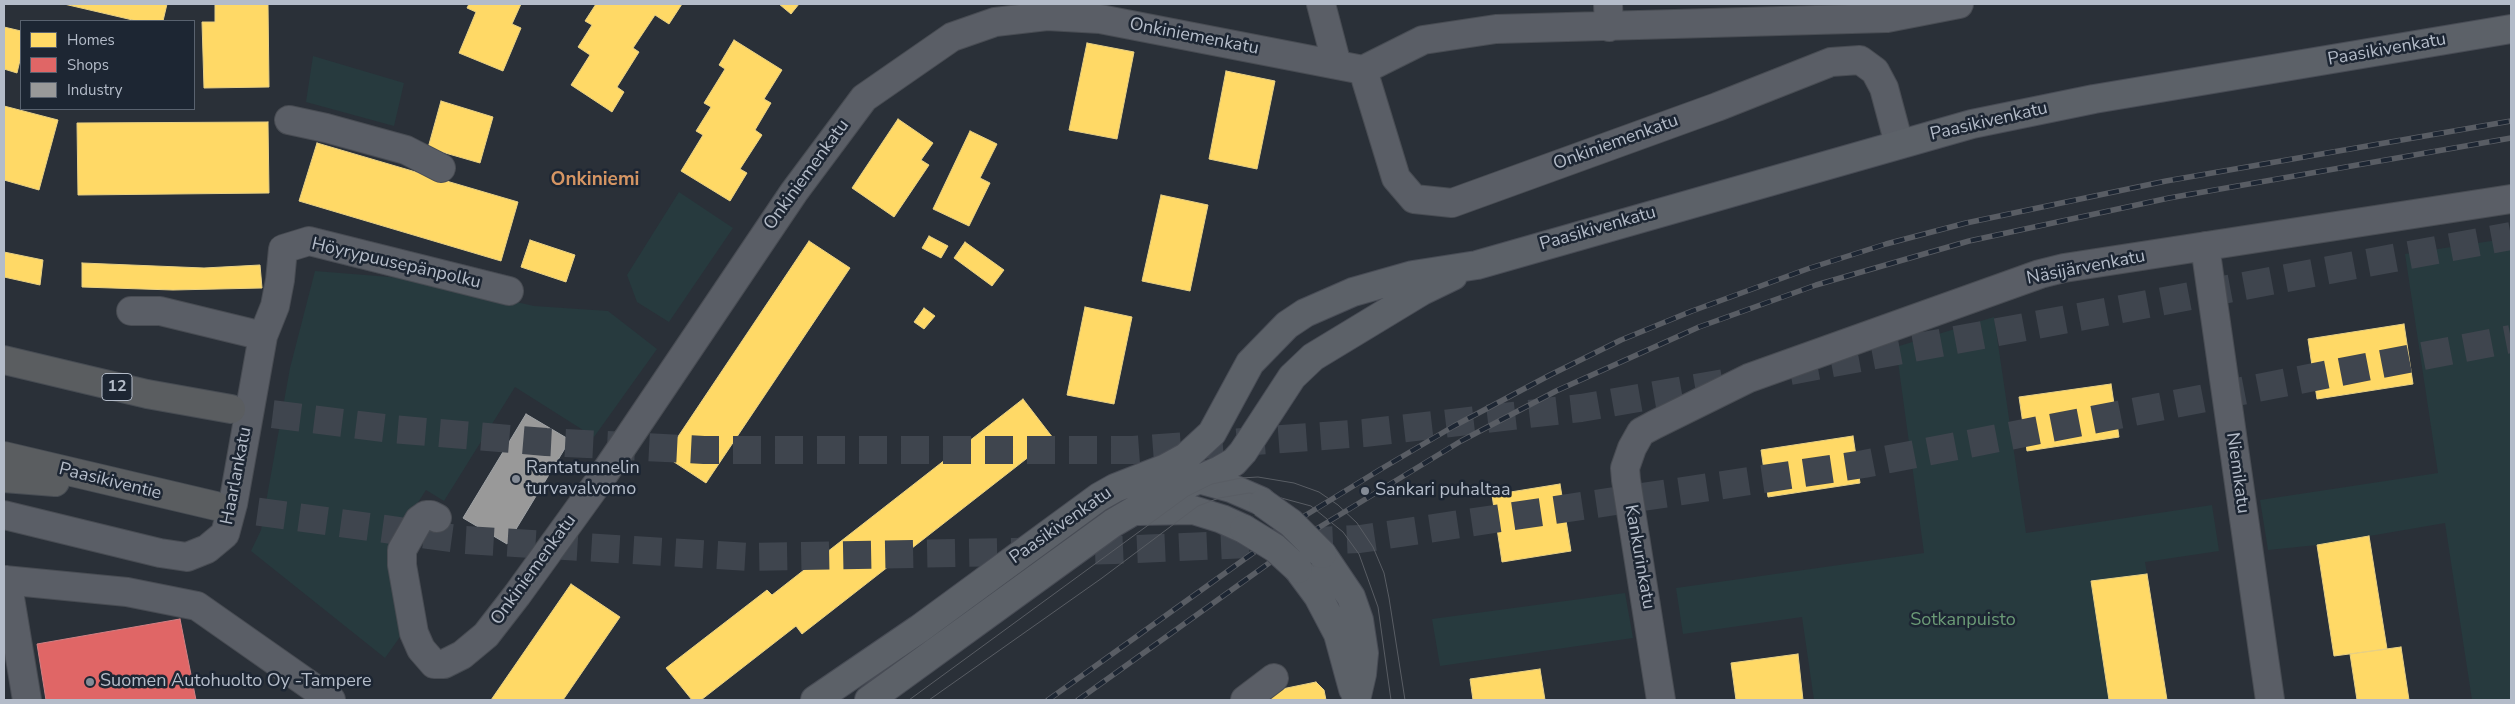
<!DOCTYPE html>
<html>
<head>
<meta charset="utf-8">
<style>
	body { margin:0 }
	#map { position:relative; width:2515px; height:704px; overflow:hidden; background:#2a3038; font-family:"Nunito Sans",sans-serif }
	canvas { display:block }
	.frame { position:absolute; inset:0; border:5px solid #b4bcc9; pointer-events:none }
	.legend { position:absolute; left:20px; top:20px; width:175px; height:90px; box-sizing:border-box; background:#1d2633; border:1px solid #59626f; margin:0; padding:6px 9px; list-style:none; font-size:15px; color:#b4bcc9 }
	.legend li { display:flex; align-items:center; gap:10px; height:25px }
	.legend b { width:25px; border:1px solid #59626f }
</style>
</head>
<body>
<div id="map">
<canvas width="2515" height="704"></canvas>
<div class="frame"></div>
<ul class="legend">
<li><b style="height:14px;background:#ffd966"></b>Homes</li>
<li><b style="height:14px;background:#e06666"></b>Shops</li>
<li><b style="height:14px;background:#999"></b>Industry</li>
</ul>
</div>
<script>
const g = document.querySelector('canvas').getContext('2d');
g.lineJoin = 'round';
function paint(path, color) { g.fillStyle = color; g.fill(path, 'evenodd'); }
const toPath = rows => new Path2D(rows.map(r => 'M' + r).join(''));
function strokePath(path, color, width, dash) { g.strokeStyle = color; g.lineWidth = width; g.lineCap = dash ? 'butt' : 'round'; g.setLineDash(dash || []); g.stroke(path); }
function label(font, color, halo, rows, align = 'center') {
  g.font = font + ' "Nunito Sans",sans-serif'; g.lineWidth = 5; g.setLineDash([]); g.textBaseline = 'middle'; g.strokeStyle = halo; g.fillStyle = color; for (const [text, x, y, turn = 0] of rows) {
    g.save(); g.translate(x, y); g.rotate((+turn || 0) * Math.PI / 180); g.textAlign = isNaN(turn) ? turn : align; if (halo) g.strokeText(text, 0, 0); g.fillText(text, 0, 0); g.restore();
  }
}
const green = toPath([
	[313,56,404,83,394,126,306,102],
	[679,192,733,228,669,322,637,302,627,275],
	[2511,238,2511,700,2472,700,2445,523,2317,545,2268,550,2260,500,2438,473,2405,254],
	[315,271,415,279,534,306,608,311,657,349,594,437,515,387,444,501,426,490,392,543,402,634,385,658,251,551,261,530,290,368],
	[1994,317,2026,533,2212,505,2219,551,2145,562,2147,574,2091,581,2109,700,1814,700,1802,617,1683,634,1676,588,1924,553,1896,347],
	[1625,593,1633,638,1440,666,1432,619]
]);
const homes = toPath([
	[64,4,167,4,163,21,137,21,64,4],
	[215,4,268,4,269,87,204,88,202,22,215,22,215,4],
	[469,4,521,4,512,24,521,28,503,71,459,53,476,12,467,8,469,4],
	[596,4,682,4,669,24,655,15,633,48,639,52,617,87,624,92,612,112,571,85,590,55,578,47,592,25,585,21,596,4],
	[779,4,799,4,791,14,779,4],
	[4,27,21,31,21,56,17,73,4,69,4,27],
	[734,40,782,70,764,99,771,103,755,130,762,135,740,169,747,173,730,201,681,171,703,135,696,131,711,107,704,103,725,69,719,65,734,40],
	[1087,43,1134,52,1117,139,1069,130,1087,43],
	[1226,71,1275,81,1257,169,1209,159,1226,71],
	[441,101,493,117,480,163,428,148,441,101],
	[4,106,58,120,39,190,4,180,4,106],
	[898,119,933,143,921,160,929,165,894,217,852,188,898,119],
	[268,122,269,193,78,195,77,123,268,122],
	[970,131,997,144,980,178,990,183,969,226,933,209,970,131],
	[317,143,518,202,501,261,299,201,317,143],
	[1161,195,1208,205,1190,291,1142,281,1161,195],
	[929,236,948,246,941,258,922,248,929,236],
	[530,240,575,255,566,282,521,267,530,240],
	[809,241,850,268,706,483,665,456,809,241],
	[965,242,1004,270,992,286,954,258,965,242],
	[4,252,43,260,40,285,4,277,4,252],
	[82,263,204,268,260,265,262,288,173,290,82,287,82,263],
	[1085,307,1132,317,1114,404,1067,395,1085,307],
	[924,308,935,316,924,329,914,322,924,308],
	[2404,324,2413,384,2317,399,2308,339,2404,324],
	[2111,384,2119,437,2027,451,2019,397,2111,384],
	[1023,399,1053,438,802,634,796,626,701,700,692,700,666,668,767,590,772,595,1023,399],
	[1853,436,1860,483,1768,497,1761,450,1853,436],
	[1560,484,1571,551,1502,562,1492,495,1560,484],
	[2369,536,2387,649,2334,656,2317,545,2369,536],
	[2147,574,2167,700,2109,700,2091,581,2147,574],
	[571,584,620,617,563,700,491,700,571,584],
	[2401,647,2409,700,2357,700,2350,654,2401,647],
	[1798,654,1803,700,1736,700,1731,663,1798,654],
	[1540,669,1545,700,1473,700,1470,679,1540,669],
	[1316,682,1324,690,1326,700,1267,700,1282,689,1316,682]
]);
const shops = toPath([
	[180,619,196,700,46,700,37,644,180,619]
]);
const industry = toPath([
	[526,414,570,440,507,544,463,518,526,414]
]);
const highwayTunnel = toPath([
	[1790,371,2511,236],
	[231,409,392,429,546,442,704,450,1133,450,1364,433,1581,408,1736,381],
	[216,506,465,540,751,557,1115,550,1360,539,1864,464,2511,339]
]);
const minor = toPath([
	[1321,4,1337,65],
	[1608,4,1609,27],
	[1363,70,1396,178,1414,199,1452,203,1717,107,1831,62,1860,60,1875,71,1884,88,1899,144],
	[289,120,326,128,406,150,441,168],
	[2205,246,2270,700],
	[131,311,160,311,263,336],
	[4,515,160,553,187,557,207,549,225,534,233,504,263,336,275,306,280,280,283,249,309,241,509,291],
	[437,518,431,515,426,515,419,520,402,550,402,565,414,633,421,649,434,664,444,664,462,655,486,635,517,595,602,477,794,192,864,98,952,37,995,22,1047,16,1100,19,1363,70,1423,40,1496,29,1887,18,1959,4],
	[4,580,127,592,197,606,331,700],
	[7,580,27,700],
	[1245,700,1274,678],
	[1661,700,1626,480,1625,468,1632,448,1641,432,1654,425,1749,378,2040,274,2064,268,2511,199]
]);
const major = toPath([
	[1195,478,1231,488,1261,501],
	[1139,511,1193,510,1222,519,1244,529],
	[1322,554,1351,597,1359,620,1364,653,1362,674,1356,700],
	[1298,569,1318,596,1338,634,1353,689],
	[815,700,919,629,1099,497,1115,488,1166,468,1186,457,1212,433,1250,363,1287,325,1305,313,1353,292,1413,275,1477,265,1972,124,2094,99,2511,29],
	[869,700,1113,523,1152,500,1220,470,1234,462,1243,452,1292,377,1313,357,1422,291,1453,276]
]);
const highway = toPath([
	[4,360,147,394,231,409],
	[4,456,216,506],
	[4,478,55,482]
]);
const tram = toPath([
	[909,700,1188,496,1212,484,1241,478,1258,477,1294,483,1319,492,1338,505,1357,523,1373,547,1384,573,1389,598,1405,700],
	[929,700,1102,578,1198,506,1219,498,1249,493,1274,496,1311,506,1343,532,1359,554,1378,607,1391,700]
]);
const rail = toPath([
	[1048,700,1306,515,1381,469,1454,426,1550,375,1621,340,1692,311,1810,268,1886,244,1966,223,2166,181,2511,121],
	[1078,700,1318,528,1461,441,1556,391,1699,327,1816,285,1969,241,2169,198,2511,138]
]);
const majorBridge = toPath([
	[1263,503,1291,523,1322,554],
	[1244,529,1275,548,1298,569]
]);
const markers = [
	[516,479,5,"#848b96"],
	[1365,491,5,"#848b96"],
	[90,682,5,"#848b96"]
];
const shields = [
	[117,387,30]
];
const shieldNames = [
	["12",117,387]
];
const streetNames = [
	["Onkiniemenkatu",1194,37,11],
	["Paasikivenkatu",2387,50,-10],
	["Paasikivenkatu",1989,122,-13],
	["Onkiniemenkatu",1616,143,-20],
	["Onkiniemenkatu",807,175,-54],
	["Paasikivenkatu",1598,229,-16],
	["Höyrypuusepänpolku",396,264,13],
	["Näsijärvenkatu",2086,268,-11],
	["Niemikatu",2237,473,82],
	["Haarlankatu",237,476,-79],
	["Paasikiventie",110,482,14],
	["Paasikivenkatu",1061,526,-35],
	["Kankurinkatu",1639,557,80],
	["Onkiniemenkatu",534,570,-54]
];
const poiNames = [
	["Rantatunnelin",526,469],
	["turvavalvomo",526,490],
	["Sankari puhaltaa",1375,491],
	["Suomen Autohuolto Oy -Tampere",100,682]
];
const parkNames = [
	["Sotkanpuisto",1963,621]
];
const neighbourhoodNames = [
	["Onkiniemi",595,180]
];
paint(green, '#273a3e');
paint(homes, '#ffd966');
strokePath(homes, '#e8d084', 1);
paint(shops, '#e06666');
strokePath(shops, '#d38084', 1);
paint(industry, '#999');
strokePath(industry, '#a1a4a7', 1);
strokePath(highwayTunnel, '#3f454e', 28, [28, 14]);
strokePath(minor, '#484c53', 30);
strokePath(major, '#484c55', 30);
strokePath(highway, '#474c53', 30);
strokePath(minor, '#5a5e66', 28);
strokePath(major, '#5c6168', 28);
strokePath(highway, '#5a5d60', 28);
strokePath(tram, '#595d64', 1);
strokePath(rail, '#595d64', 5.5);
strokePath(rail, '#1d2633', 4, [11]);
strokePath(majorBridge, '#484c55', 30, []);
strokePath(majorBridge, '#5c6168', 28);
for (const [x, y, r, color] of markers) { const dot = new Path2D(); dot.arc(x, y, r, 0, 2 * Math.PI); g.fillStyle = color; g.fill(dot); strokePath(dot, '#1d2633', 2); }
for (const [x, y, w] of shields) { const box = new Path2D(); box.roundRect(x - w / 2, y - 13.5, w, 27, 4); g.fillStyle = '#1d2633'; g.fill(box); strokePath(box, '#b4bcc9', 1); }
label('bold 16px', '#b4bcc9', null, shieldNames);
label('18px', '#b4bcc9', '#1d2633', streetNames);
label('18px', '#b4bcc9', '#1d2633', poiNames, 'left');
label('18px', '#6b9a76', '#1d2633', parkNames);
label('bold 19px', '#d59563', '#1d2633', neighbourhoodNames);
</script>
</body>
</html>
